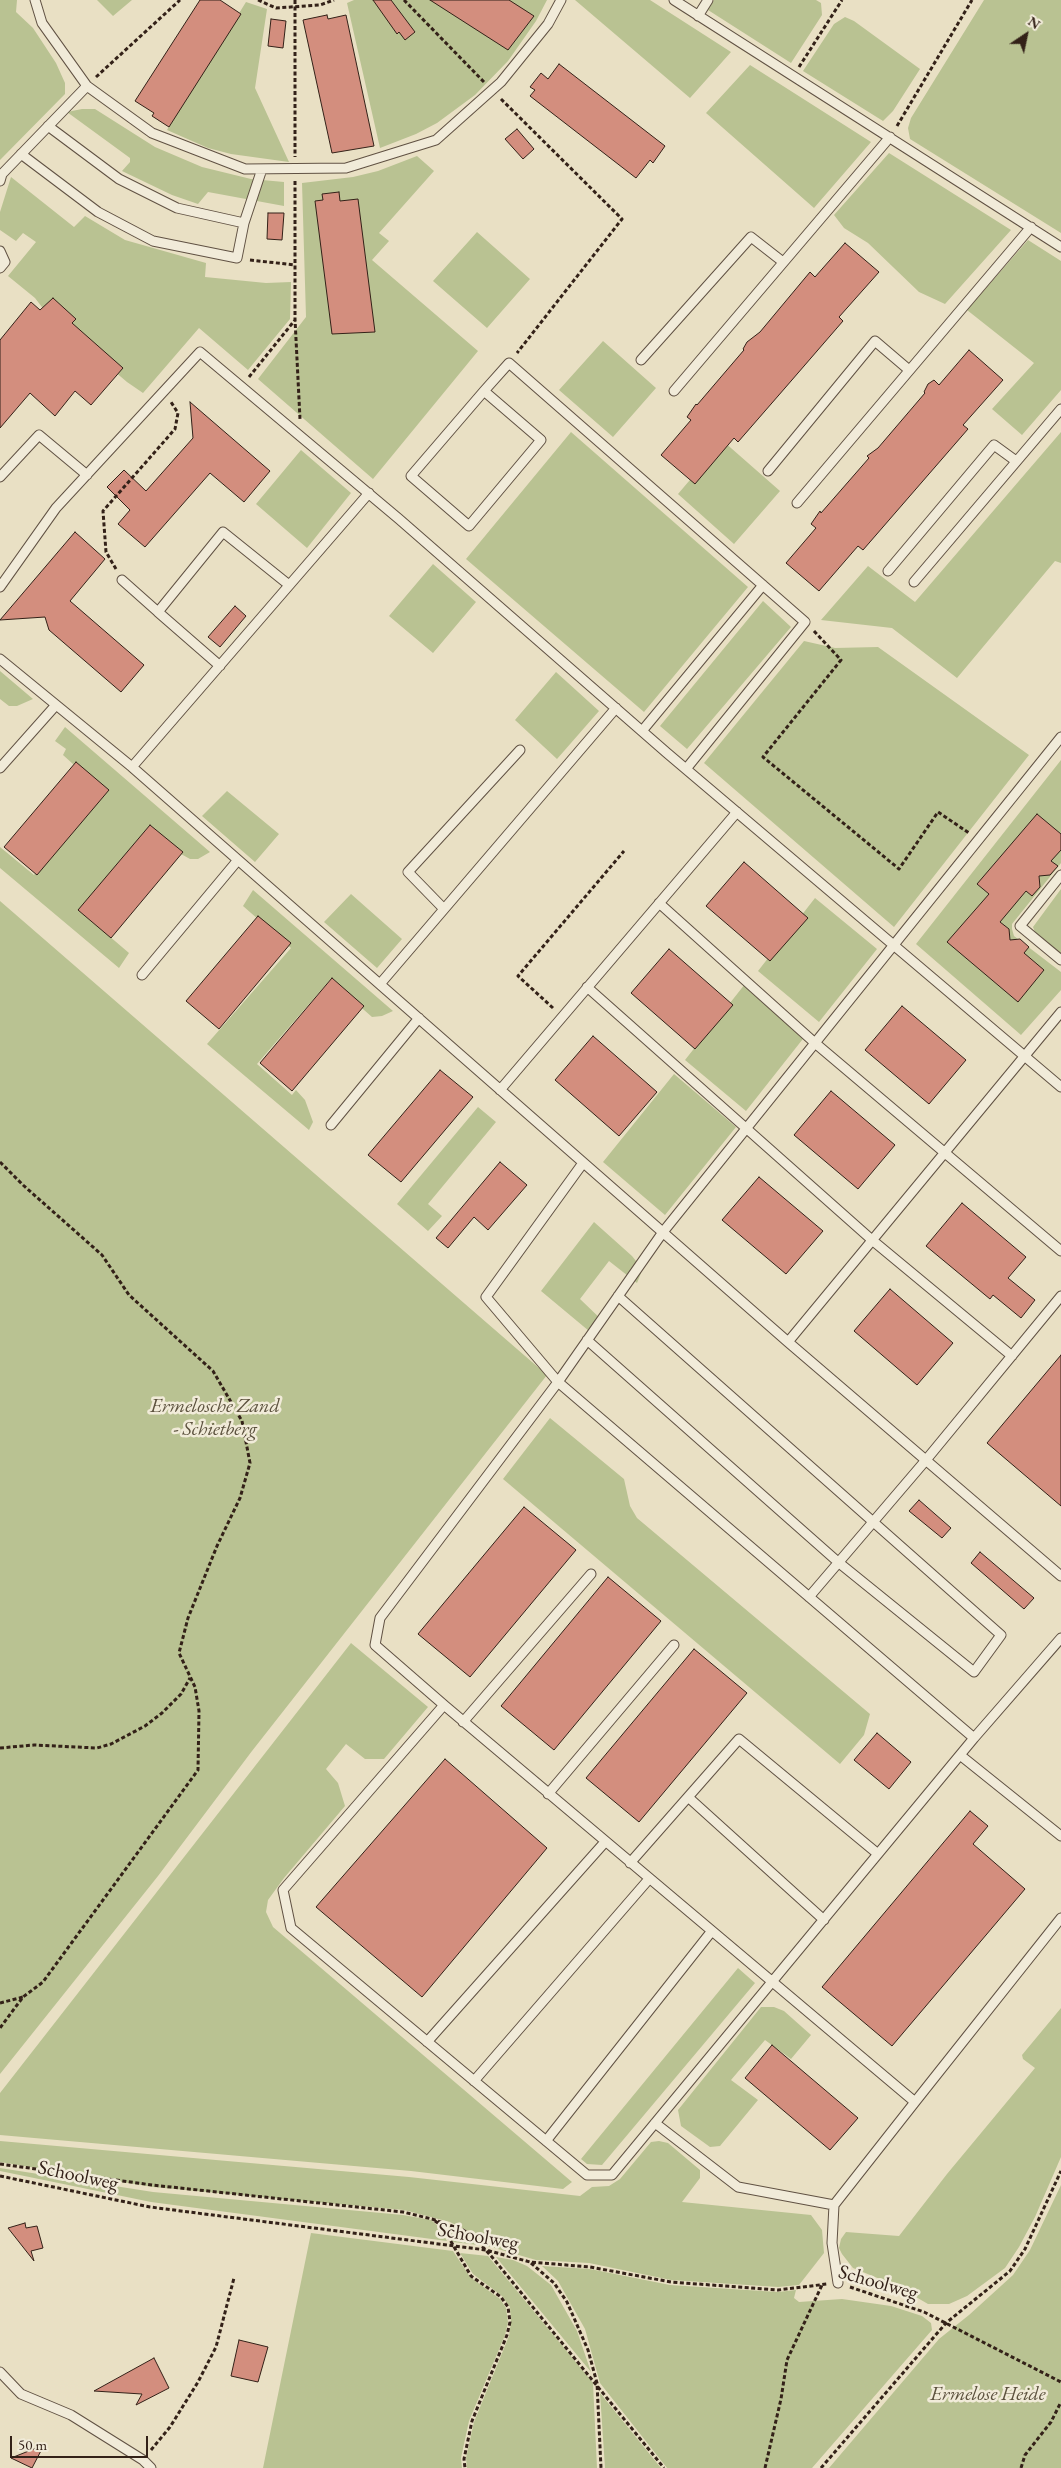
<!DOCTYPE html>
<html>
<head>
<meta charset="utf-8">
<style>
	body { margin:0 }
	#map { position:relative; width:1061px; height:2468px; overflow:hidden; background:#e9e0c4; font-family:"EB Garamond",serif }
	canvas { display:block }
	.north { position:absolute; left:1001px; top:10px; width:50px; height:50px; -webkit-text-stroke:4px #f1ebd9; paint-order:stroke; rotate:34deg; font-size:14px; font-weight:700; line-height:20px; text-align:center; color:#332118 }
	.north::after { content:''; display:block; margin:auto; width:18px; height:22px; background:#332118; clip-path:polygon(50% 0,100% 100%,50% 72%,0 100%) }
	.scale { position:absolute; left:10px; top:2436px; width:138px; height:22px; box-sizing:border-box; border:2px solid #332118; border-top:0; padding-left:6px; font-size:15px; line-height:18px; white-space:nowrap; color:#332118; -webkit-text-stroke:4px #f1ebd9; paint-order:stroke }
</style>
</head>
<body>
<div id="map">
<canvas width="1061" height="2468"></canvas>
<div class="north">N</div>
<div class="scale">50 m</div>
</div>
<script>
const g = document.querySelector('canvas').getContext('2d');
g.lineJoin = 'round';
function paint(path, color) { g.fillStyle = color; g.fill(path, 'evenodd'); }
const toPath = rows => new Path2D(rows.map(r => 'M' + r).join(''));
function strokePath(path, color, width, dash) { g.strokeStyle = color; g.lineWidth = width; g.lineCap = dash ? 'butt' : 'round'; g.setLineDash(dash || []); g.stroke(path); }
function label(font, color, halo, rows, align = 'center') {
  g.font = font + ' "EB Garamond",serif'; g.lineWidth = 5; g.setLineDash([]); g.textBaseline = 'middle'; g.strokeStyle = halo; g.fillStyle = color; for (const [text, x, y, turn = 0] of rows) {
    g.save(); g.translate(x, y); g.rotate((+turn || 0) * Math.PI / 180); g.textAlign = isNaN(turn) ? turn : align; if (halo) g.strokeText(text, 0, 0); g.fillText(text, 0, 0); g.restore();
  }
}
const green = toPath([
	[0,0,17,0,16,12,33,28,56,63,65,83,65,94,0,160],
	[97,0,132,0,113,16],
	[354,0,547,0,536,21,508,61,475,95,437,123,416,134,380,148,347,3],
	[575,0,650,0,731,52,690,98],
	[714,0,816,0,821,3,822,15,791,63,708,10],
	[984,0,1061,0,1061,233,910,139,908,128,911,118],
	[246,2,267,9,255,88,289,162,231,154,208,148,167,130],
	[845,17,854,21,920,69,893,111,883,121,803,71,834,24],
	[750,65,871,142,814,208,706,113],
	[82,109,95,109,155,147,202,167,251,179,284,182,284,206,208,192,198,204,172,195,122,171,130,162,130,158,67,112],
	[889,153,1011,230,945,304,919,292,868,243,844,228,834,215],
	[417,156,434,171,379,233,389,241,372,260,478,351,373,479,258,379,306,317,302,183,353,177,378,171],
	[11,177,74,227,85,216,125,240,206,263,205,277,266,283,291,282,290,319,248,370,199,328,143,393,127,382,48,315,35,298,8,276,36,242,23,233,16,241,0,230,0,212],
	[477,232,530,279,487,328,433,281],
	[1028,240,1061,261,1061,390,1022,435,992,409,1034,363,967,310],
	[603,341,656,388,613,437,559,390],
	[571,432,748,587,644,712,466,559],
	[1061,432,1061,563,1055,561,957,678,892,628,821,620,868,566,915,602],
	[723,441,780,491,734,544,678,494],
	[301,450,351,493,307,548,256,504],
	[433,564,476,602,433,653,389,616],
	[763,601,791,627,687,749,660,726],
	[804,641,835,648,878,647,1029,755,894,927,704,763],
	[0,671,33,699,17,706,9,706,0,699],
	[556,672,599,711,557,759,515,720],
	[65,727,210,852,198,859,190,859,181,854,81,912,129,953,119,968,0,868,0,847,34,875,104,792,63,755,66,749,55,741],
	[1061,760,1061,863,1012,924,1012,929,1014,936,1061,972,1061,990,1021,1035,916,944],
	[227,791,279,834,255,862,202,816],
	[1061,889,1061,954,1035,932,1033,927],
	[253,890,393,1011,382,1016,372,1017,330,980,257,1064,292,1095,296,1090,305,1100,313,1122,309,1130,207,1044,291,948,243,906],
	[351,894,402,939,377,968,324,922],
	[815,898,877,949,819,1022,758,971],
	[0,901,547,1375,252,1751,158,1876,0,2074],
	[745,984,806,1035,746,1111,685,1060],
	[674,1074,736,1127,665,1215,603,1162],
	[478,1107,496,1122,428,1204,442,1216,428,1231,397,1204],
	[594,1222,632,1256,640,1266,641,1273,637,1283,609,1261,580,1299,605,1323,595,1336,541,1291],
	[550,1418,624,1479,630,1506,637,1518,870,1714,864,1735,840,1764,503,1479],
	[351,1643,428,1707,384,1759,365,1759,346,1744,326,1769,338,1783,345,1806,284,1878,268,1900,266,1912,273,1927,572,2182,563,2189,411,2171,0,2135,0,2093],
	[738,1968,755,1983,602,2165,587,2164,581,2159],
	[761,2007,774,2007,784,2011,811,2035,791,2059,765,2040,731,2080,758,2100,720,2146,710,2147,681,2126,678,2110],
	[1061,2008,1061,2157,1035,2217,1019,2247,1005,2268,967,2296,949,2304,928,2304,897,2286,853,2268,842,2254,839,2248,841,2239,846,2232,899,2236,947,2174,1035,2068,1023,2059,1022,2055],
	[0,2141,409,2177,580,2196,592,2187,609,2186,620,2179,651,2142,659,2141,668,2143,700,2170,700,2178,682,2202,811,2215,822,2230,824,2253,799,2285,778,2287,671,2280,589,2263,536,2260,484,2245,476,2235,450,2222,404,2210,153,2187,0,2162],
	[0,2168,153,2192,403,2215,431,2220,439,2227,447,2241,151,2202,0,2171],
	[1061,2185,1061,2468,829,2468,939,2339,969,2315,1013,2275,1030,2250],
	[441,2224,462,2232,478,2245,453,2242],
	[311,2233,453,2251,470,2277,500,2299,506,2308,508,2322,505,2335,469,2421,461,2458,462,2468,263,2468],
	[460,2253,488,2256,593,2383,597,2468,467,2468,466,2458,474,2422,509,2336,511,2322,510,2307,502,2296,473,2274],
	[496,2257,513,2260,527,2266,551,2285,577,2331,591,2372],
	[542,2266,590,2269,670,2285,778,2292,796,2290,794,2298,799,2302,842,2299,891,2306,922,2316,931,2323,932,2330,812,2468,667,2468,600,2383,585,2329,558,2281],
	[600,2393,661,2468,605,2468]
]);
const building = toPath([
	[200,0,220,0,241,14,169,127,152,116,154,113,135,101,200,0],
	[373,0,391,0,415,32,405,40,399,32,397,34,373,0],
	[430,0,509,0,534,16,508,50,430,0],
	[327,15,328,19,346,15,374,146,332,153,303,20,327,15],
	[271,19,286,21,283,48,268,46,271,19],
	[559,64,665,146,653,163,650,160,636,178,530,96,535,90,530,87,541,73,548,79,559,64],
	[517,129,534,149,523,159,505,139,517,129],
	[339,192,340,201,358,199,375,332,332,334,315,201,323,200,322,194,339,192],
	[268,213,284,213,282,240,267,239,268,213],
	[845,243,879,272,839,317,843,321,785,388,738,442,734,438,695,484,661,455,691,420,687,417,696,404,697,405,744,350,743,349,747,342,760,332,810,272,815,277,845,243],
	[53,298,76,319,72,323,123,368,91,405,75,391,55,416,30,393,0,428,0,340,31,302,40,310,53,298],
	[969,350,1003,380,963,425,968,429,863,550,858,546,819,591,786,563,816,528,811,524,820,511,821,513,869,458,867,456,878,448,925,393,924,392,928,384,934,380,939,385,969,350],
	[190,402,270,471,244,502,210,473,145,547,118,524,130,510,107,487,124,470,146,491,193,438,190,402],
	[75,532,105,559,70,601,144,665,121,692,49,630,45,617,0,620,75,532],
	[235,606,246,616,220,647,208,637,235,606],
	[76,762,109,790,37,875,4,847,76,762],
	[1037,814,1061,834,1061,850,1051,861,1058,866,1050,875,1039,876,1040,887,1032,896,1026,891,1000,922,1009,929,1010,940,1020,939,1029,947,1024,953,1044,970,1018,1002,947,942,989,894,977,884,1037,814],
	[150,825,183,852,111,938,78,910,150,825],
	[744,862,808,918,770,961,706,906,744,862],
	[258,916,291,943,219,1029,186,1001,258,916],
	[669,949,733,1005,695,1049,631,993,669,949],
	[332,978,364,1006,292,1091,260,1063,332,978],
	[902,1006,966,1060,929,1104,865,1050,902,1006],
	[593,1036,657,1092,619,1136,555,1080,593,1036],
	[440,1070,473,1097,401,1182,368,1155,440,1070],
	[831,1091,895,1145,858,1189,794,1135,831,1091],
	[500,1162,527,1185,488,1230,474,1217,448,1248,436,1238,500,1162],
	[759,1177,823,1231,786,1274,722,1220,759,1177],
	[962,1203,1026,1257,1008,1278,1035,1300,1021,1318,993,1295,990,1299,926,1246,962,1203],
	[890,1289,953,1343,917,1385,854,1331,890,1289],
	[1061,1355,1061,1506,987,1443,1061,1355],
	[919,1500,951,1528,942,1538,909,1511,919,1500],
	[524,1507,576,1550,470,1677,418,1634,524,1507],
	[980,1552,1034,1598,1024,1609,971,1563,980,1552],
	[608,1577,661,1621,554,1750,501,1706,608,1577],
	[694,1649,747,1693,639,1822,586,1778,694,1649],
	[877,1733,911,1762,889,1789,854,1760,877,1733],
	[445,1759,547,1848,422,1997,316,1907,445,1759],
	[970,1811,988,1826,973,1844,1025,1889,892,2046,822,1987,970,1811],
	[772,2045,858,2118,830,2150,745,2078,772,2045],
	[25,2223,26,2228,37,2226,43,2248,31,2251,34,2261,8,2228,25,2223],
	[239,2340,268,2347,258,2382,231,2376,239,2340],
	[154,2358,169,2388,136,2405,142,2394,94,2391,154,2358],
	[44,2445,32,2468,11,2458,44,2445]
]);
const path = toPath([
	[258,0,276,8,320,5,334,0],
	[295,0,295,157],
	[404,0,484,82],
	[799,67,842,0],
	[96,77,180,0],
	[501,99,622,219,517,353],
	[897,126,972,0],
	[295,181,295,319,300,419],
	[250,260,295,265],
	[249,377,295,320],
	[116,569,106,552,103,511,175,429,178,413,171,402],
	[814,631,841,660,763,757,899,869,938,812,969,833],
	[553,1008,518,976,624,851],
	[0,1162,23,1185,102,1255,129,1295,213,1371,242,1421,250,1463,240,1498,217,1546,188,1618,179,1653,195,1687,199,1711,198,1770,43,1982,23,1997,0,2028],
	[0,1748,34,1745,97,1748,111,1744,145,1726,162,1713,181,1694,190,1678],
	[0,2003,23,1997],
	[0,2164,152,2185,403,2212,432,2219,463,2230,473,2236,492,2257,664,2468],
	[0,2176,150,2207,486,2250,530,2262,590,2267,671,2282,778,2290,827,2284],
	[435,2221,442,2226,471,2276,501,2297,508,2307,510,2322,507,2335,472,2421,464,2459,465,2468],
	[531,2263,554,2283,567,2302,588,2350,597,2383,601,2468],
	[850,2287,924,2312,1061,2382],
	[151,2450,170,2427,198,2382,216,2347,234,2278],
	[765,2468,781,2399,787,2360,822,2285],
	[821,2468,946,2323,1010,2271,1025,2249,1061,2171],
	[1021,2468,1025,2455,1051,2422,1061,2402]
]);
const lane = toPath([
	[35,0,42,23,87,86,152,133,245,169,346,168,436,140,501,82,548,24,561,0],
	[674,0,1061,247],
	[698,16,708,0],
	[48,126,119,179,177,208,244,223,262,169],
	[21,154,98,212,153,241,237,258,244,223],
	[0,181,2,174,87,86],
	[0,251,5,262,0,268],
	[641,360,751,237,783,262],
	[484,391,541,440,469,526,411,476,484,391,509,363,805,622,686,769],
	[674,391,890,137],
	[768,471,875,341,909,370],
	[0,477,39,435,87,475],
	[797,503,1031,227],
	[888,571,994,445,1016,461],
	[122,580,158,612],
	[914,582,1061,409],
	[0,587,56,508,200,352,399,519,667,753,1061,1087],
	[0,659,132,767,788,1342,1061,1576],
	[220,666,158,612,223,532,289,585],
	[642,731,763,585],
	[1061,737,663,1232,558,1382,974,1738,1061,1638],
	[132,767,369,493],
	[0,768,56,705],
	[1061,875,1020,926,1061,960],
	[659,903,815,1043,1061,1251],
	[444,909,408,872,520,750],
	[142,975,238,860],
	[380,984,616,708],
	[587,987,872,1240,1012,1356],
	[500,1090,737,812],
	[331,1125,419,1018],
	[583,1163,486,1297,558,1382,380,1618,375,1645,444,1705,283,1890,291,1928,587,2175,612,2175,974,1738],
	[587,1340,838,1562,974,1672,1001,1635,618,1296],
	[788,1342,1061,1012],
	[809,1597,926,1460,1061,1296],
	[444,1705,915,2102,1061,1918],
	[463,1722,591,1574],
	[960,1755,1061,1836],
	[548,1794,674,1645],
	[688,1797,824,1920],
	[630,1863,739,1739,878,1854],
	[427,2042,605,1842],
	[474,2081,649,1879],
	[655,2123,738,2187,834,2205,915,2102],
	[546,2141,711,1932],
	[834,2205,832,2243,838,2283],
	[0,2372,21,2394,71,2415,143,2460,151,2468]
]);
const parkNames = [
	["Ermelosche Zand",215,1407],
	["- Schietberg",215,1430],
	["Ermelose Heide",988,2395]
];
const streetNames = [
	["Schoolweg",78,2176,12],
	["Schoolweg",478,2237,10],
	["Schoolweg",878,2283,16]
];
paint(green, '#b9c292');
paint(building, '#d38e7e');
strokePath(building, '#332118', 1);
strokePath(lane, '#605143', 11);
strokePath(path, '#332118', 3, [4, 2.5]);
strokePath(lane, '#f1ebd9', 9);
label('italic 20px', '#5b513d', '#f1ebd9', parkNames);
label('20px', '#332118', '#f1ebd9', streetNames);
</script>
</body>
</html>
